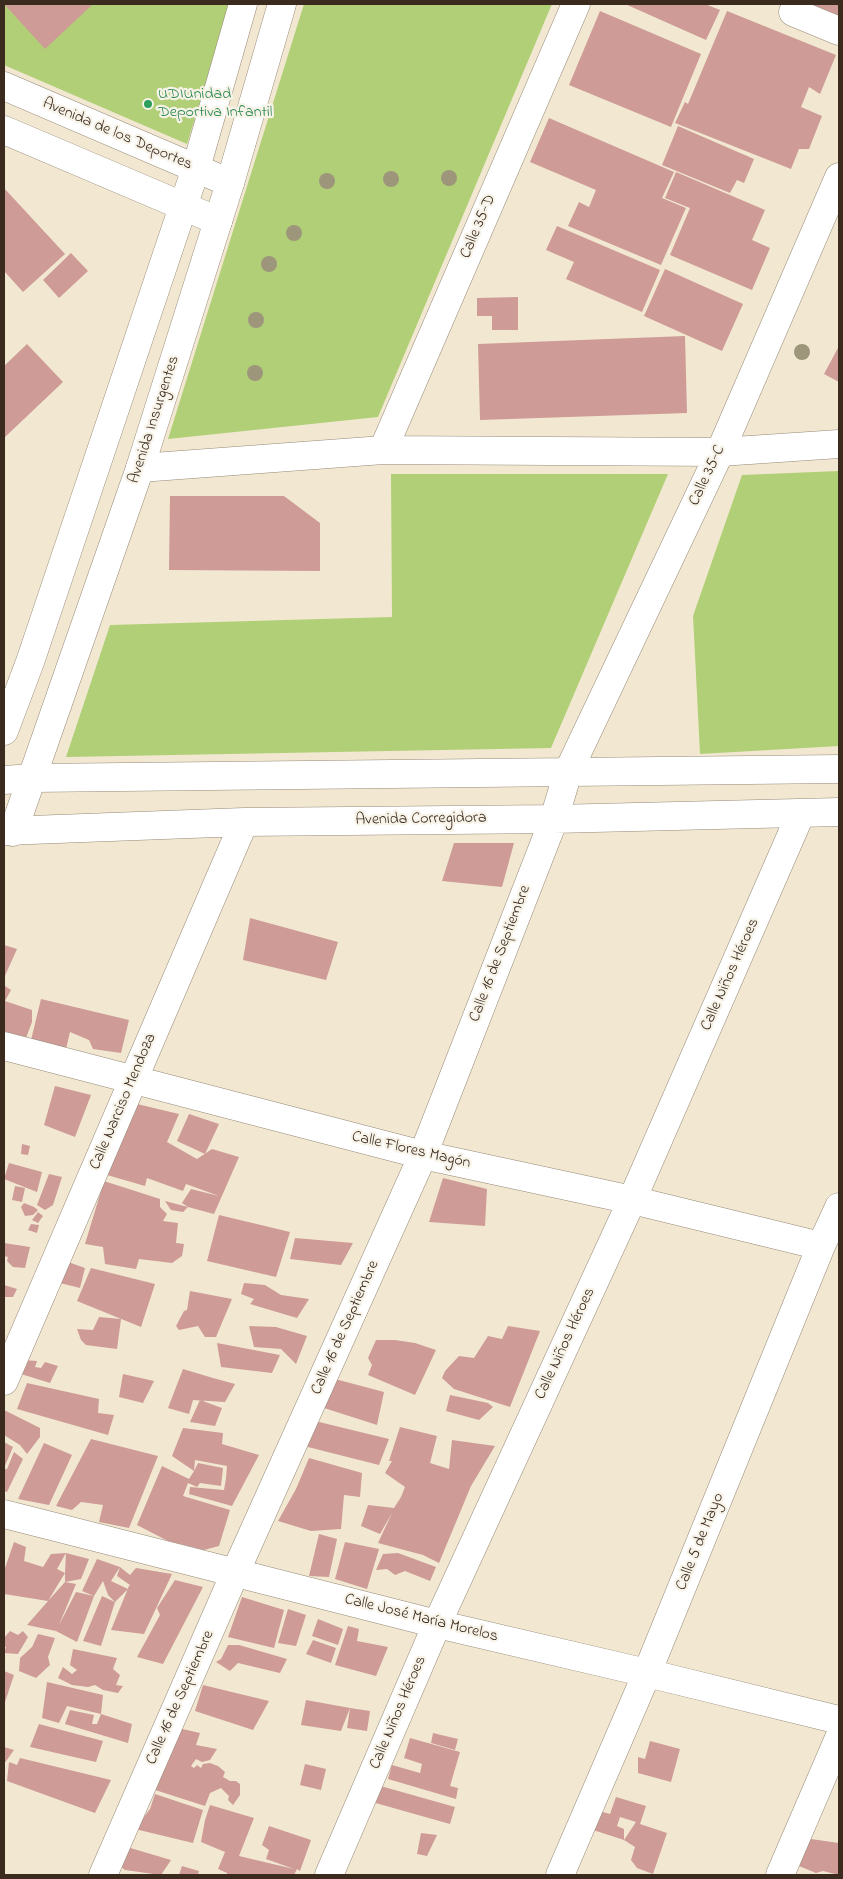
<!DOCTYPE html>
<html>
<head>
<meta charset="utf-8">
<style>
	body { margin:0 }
	#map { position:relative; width:843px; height:1879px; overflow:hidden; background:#f2e8d1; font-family:"Indie Flower",sans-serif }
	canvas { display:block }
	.frame { position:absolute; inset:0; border:5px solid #3b2a1e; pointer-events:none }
</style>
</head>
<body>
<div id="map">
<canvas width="843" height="1879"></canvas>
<div class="frame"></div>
</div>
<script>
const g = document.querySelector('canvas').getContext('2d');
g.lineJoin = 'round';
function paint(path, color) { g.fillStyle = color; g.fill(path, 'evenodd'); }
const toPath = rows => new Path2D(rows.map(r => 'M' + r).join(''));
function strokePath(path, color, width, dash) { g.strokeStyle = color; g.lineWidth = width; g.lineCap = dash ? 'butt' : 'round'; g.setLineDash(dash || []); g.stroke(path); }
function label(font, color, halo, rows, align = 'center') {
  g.font = font + ' "Indie Flower",sans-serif'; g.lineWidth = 4.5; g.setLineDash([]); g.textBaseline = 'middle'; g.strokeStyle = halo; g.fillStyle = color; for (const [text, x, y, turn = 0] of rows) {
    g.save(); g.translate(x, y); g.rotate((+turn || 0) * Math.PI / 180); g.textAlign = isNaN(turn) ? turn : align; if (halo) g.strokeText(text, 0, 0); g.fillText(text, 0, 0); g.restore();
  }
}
const green = toPath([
	[4,4,230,4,187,144,4,65],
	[304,4,552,4,378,417,168,439],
	[839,471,839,746,700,754,693,616,742,475],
	[391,474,668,474,551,748,66,757,110,625,392,617]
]);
const building = toPath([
	[4,4,93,4,45,49],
	[625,4,705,4,720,10,706,40],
	[807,4,839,4,839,17],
	[600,11,701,54,671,127,569,85],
	[727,11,836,55,820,94,809,87,801,107,822,116,809,149,799,149,791,169,675,123,685,102,688,104],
	[549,118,674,172,662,198,686,208,661,265,568,226,579,202,589,207,596,190,530,162],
	[678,126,754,159,744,183,737,180,730,193,662,165],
	[676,172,765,210,752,240,770,248,752,290,670,255,690,208,665,198],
	[4,188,65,254,23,292,4,271],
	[557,226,660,270,642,312,566,279,574,262,546,250],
	[71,253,88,271,59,298,43,280],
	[665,269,743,304,722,351,644,316],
	[518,297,518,330,492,330,492,316,477,316,477,298],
	[685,336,687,413,480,420,478,344],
	[27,344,63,382,4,438,4,366],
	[839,346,839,382,824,374],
	[170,496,284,496,320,523,320,571,169,570],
	[454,843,514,843,502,887,442,881],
	[250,918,338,942,326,980,243,960],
	[4,945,17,949,4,978],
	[5,986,11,990,5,1001,32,1010,32,1022,23,1046,4,1032],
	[41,999,129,1020,121,1053,93,1049,89,1040,70,1032,66,1049,31,1040],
	[55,1086,91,1095,75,1137,44,1125],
	[137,1104,179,1114,167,1142,197,1159,212,1149,239,1157,214,1214,188,1207,182,1203,191,1189,219,1196,186,1184,183,1191,147,1178,145,1186,107,1175],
	[189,1114,219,1124,205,1154,177,1141],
	[22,1144,30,1146,28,1155,21,1154],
	[9,1163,42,1172,37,1192,4,1179],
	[49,1174,62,1177,53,1205,45,1210,37,1205],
	[443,1178,487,1189,485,1226,429,1222],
	[104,1181,160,1199,160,1207,167,1214,163,1221,178,1223,176,1243,184,1244,182,1256,172,1263,139,1259,136,1269,105,1264,103,1247,85,1244],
	[15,1186,25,1188,22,1202,12,1200],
	[165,1201,188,1207,183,1212,171,1210],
	[24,1203,34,1207,38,1210,33,1215,25,1216,21,1207],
	[38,1212,43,1216,38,1223,32,1220],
	[219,1215,290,1232,276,1277,207,1261],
	[31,1224,39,1225,37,1233,28,1230],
	[295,1238,353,1243,341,1265,290,1259],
	[4,1243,30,1247,25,1268,13,1267,7,1261,8,1257,4,1256],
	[68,1262,85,1268,80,1288,60,1283],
	[91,1268,155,1284,141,1327,77,1301],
	[244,1283,265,1285,281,1295,309,1299,297,1318,250,1304,254,1299,241,1294],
	[4,1285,17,1289,13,1297,4,1297],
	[190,1291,232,1299,216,1337,205,1337,198,1326,179,1330,176,1326,184,1311,187,1310],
	[99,1317,121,1319,117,1349,86,1345,81,1340,77,1329,93,1330],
	[249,1326,276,1327,307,1336,296,1364,281,1349,254,1347],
	[508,1326,540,1331,510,1407,454,1389,442,1378,445,1371,459,1356,474,1358,488,1336,502,1339],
	[376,1340,395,1340,415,1343,436,1350,415,1395,368,1375,372,1365,368,1358],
	[217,1343,280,1355,272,1373,221,1367],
	[23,1360,37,1361,35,1367,41,1368,45,1362,58,1366,50,1383,21,1374],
	[183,1369,213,1378,235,1384,225,1402,193,1400,189,1414,168,1408],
	[123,1374,154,1381,143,1403,119,1397],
	[335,1379,384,1392,377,1425,321,1407],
	[27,1383,99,1399,98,1413,114,1415,108,1435,17,1409],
	[450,1395,488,1403,493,1407,479,1420,446,1411],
	[200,1400,222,1408,215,1426,190,1422],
	[4,1410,40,1428,40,1437,27,1454,20,1445,4,1435],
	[311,1420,389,1439,379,1465,300,1445],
	[400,1427,437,1436,430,1463,449,1469,452,1440,495,1446,471,1486,439,1563,423,1555,378,1543,392,1513,380,1534,361,1526,368,1505,394,1508,401,1497,405,1487,385,1473,392,1461,389,1461],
	[183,1428,223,1433,222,1444,259,1455,232,1506,189,1494,190,1487,224,1490,226,1478,227,1466,195,1460,194,1471,198,1463,223,1468,221,1486,200,1483,197,1487,188,1483,183,1496,230,1510,219,1546,204,1550,168,1541,137,1525,162,1466,189,1479,194,1471,172,1456],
	[91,1439,158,1456,129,1528,99,1522,103,1505,81,1502,72,1510,56,1506],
	[4,1442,13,1447,4,1468],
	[44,1443,72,1455,49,1505,18,1499],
	[14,1452,23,1459,7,1492,4,1491,4,1469,7,1469],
	[309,1458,362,1473,360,1497,344,1495,341,1529,311,1531,278,1521,296,1489],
	[319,1534,337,1539,329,1577,309,1576],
	[14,1542,26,1547,24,1561,43,1567,51,1554,66,1553,57,1569,65,1573,66,1553,89,1559,81,1579,65,1582,65,1573,48,1601,65,1582,76,1584,59,1625,76,1592,94,1596,77,1642,56,1631,27,1625,48,1601,4,1594,4,1571],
	[345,1542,379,1549,367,1589,335,1579],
	[398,1553,436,1567,430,1581,405,1571,395,1575,387,1569,376,1570,383,1554],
	[97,1559,120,1567,130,1575,136,1568,172,1574,144,1634,111,1630,129,1586,130,1585,117,1576,120,1567,111,1581,128,1589,115,1602,108,1595,103,1581,94,1596,82,1591],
	[175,1580,203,1587,163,1664,137,1657,160,1615,157,1608],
	[102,1596,115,1602,101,1646,83,1641],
	[242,1597,284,1610,274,1648,228,1637],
	[288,1609,306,1615,296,1646,278,1643],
	[318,1619,343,1629,338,1645,312,1636],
	[348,1626,359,1629,357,1641,388,1647,376,1676,335,1665],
	[10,1631,18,1635,23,1631,28,1637,18,1654,4,1653,6,1647,4,1646,4,1638],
	[38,1634,55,1638,48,1657,50,1665,36,1678,19,1671,20,1658,32,1647],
	[313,1640,336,1648,331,1663,306,1654],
	[228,1645,239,1645,287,1659,280,1673,238,1663,230,1671,216,1662,221,1659],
	[73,1649,117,1658,113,1669,120,1675,116,1685,123,1686,118,1693,103,1690,95,1685,88,1687,72,1685,58,1678,63,1667,72,1674,77,1670,70,1665],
	[4,1671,14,1675,4,1705],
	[47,1682,103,1695,101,1714,67,1706,59,1723,42,1718],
	[203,1685,269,1701,253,1730,195,1711],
	[306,1700,350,1708,341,1731,301,1725],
	[350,1708,370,1711,367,1731,347,1728],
	[70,1710,94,1715,92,1724,97,1724,101,1714,132,1724,128,1743,65,1724],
	[39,1724,103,1741,96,1762,30,1747],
	[178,1728,200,1733,196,1745,217,1749,210,1760,202,1762,196,1759,191,1766,194,1768,197,1765,201,1768,203,1764,210,1763,218,1766,225,1772,223,1777,230,1781,236,1781,240,1784,240,1795,233,1805,228,1800,229,1796,221,1788,210,1793,205,1806,152,1789],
	[433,1733,458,1739,455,1750,431,1743],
	[410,1738,460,1752,450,1786,458,1788,456,1799,388,1779,392,1765,420,1773,422,1764,404,1758],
	[650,1741,680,1749,671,1782,638,1773,638,1757,645,1759],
	[4,1747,14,1750,4,1764],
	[20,1758,111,1780,95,1813,7,1781,9,1762,17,1765],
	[305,1764,326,1769,321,1790,300,1785],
	[377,1785,455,1807,450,1824,372,1802],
	[155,1794,203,1810,193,1843,135,1829,150,1809],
	[616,1797,646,1806,640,1824,667,1833,653,1874,637,1868,631,1860,635,1847,624,1840,590,1829,596,1810,610,1814],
	[620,1817,636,1822,624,1840,624,1829,617,1826],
	[210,1805,254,1818,239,1856,294,1869,266,1859,269,1850,262,1845,269,1826,311,1840,300,1871,297,1869,294,1875,227,1875,227,1873,218,1869,225,1852,201,1842,205,1820],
	[421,1833,437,1835,427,1856,417,1854],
	[804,1838,839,1843,839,1875,823,1871,816,1873,794,1864],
	[127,1847,171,1860,161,1875,125,1870,120,1866],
	[182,1866,199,1871,198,1875,179,1875]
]);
const minor = toPath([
	[793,12,839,31],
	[4,86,230,183],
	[4,130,218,221],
	[383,450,576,4],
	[140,468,383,450,720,452,839,444],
	[4,780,33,778,839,769],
	[4,831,244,822,554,819,839,812],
	[4,1046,423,1155,632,1200,821,1246],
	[4,1381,244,822],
	[4,1514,437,1624,647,1673,839,1720],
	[103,1875,235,1573,423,1155,554,819,568,772,720,452,839,177],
	[329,1875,437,1624,632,1200,801,813],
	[560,1875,647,1673,821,1246,839,1207],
	[780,1875,839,1738]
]);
const major = toPath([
	[4,731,30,662,196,168,243,4],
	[13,832,140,468,230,183,282,4]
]);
const trees = [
	[449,178],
	[391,179],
	[327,181],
	[294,233],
	[269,264],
	[256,320],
	[802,352],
	[255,373]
];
const markers = [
	[148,104,5,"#2e9e5b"]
];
const leisureNames = [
	["UDIUnidad",158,95],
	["Deportiva Infantil",158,113]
];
const streetNames = [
	["Avenida de los Deportes",117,135,23],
	["Calle 35-D",479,227,-67],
	["Avenida Insurgentes",155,420,-72],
	["Calle 35-C",708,476,-65],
	["Avenida Corregidora",421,820,-1],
	["Calle 16 de Septiembre",501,954,-69],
	["Calle Niños Héroes",731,975,-66],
	["Calle Narciso Mendoza",124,1102,-67],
	["Calle Flores Magón",411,1151,13],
	["Calle 16 de Septiembre",346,1328,-66],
	["Calle Niños Héroes",566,1344,-65],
	["Calle 5 de Mayo",701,1542,-68],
	["Calle José María Morelos",421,1619,14],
	["Calle 16 de Septiembre",181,1698,-66],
	["Calle Niños Héroes",399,1713,-67]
];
paint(green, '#b0cf76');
paint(building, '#ce9b96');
strokePath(minor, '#968978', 29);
strokePath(major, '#968978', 29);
strokePath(minor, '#fff', 28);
strokePath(major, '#fff', 28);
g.fillStyle = '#9d967b';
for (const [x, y] of trees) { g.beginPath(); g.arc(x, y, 8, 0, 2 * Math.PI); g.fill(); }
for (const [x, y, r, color] of markers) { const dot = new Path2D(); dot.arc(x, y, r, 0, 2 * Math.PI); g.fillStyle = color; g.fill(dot); strokePath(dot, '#f7f3e8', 2); }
label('16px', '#27864d', '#f7f3e8', leisureNames, 'left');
label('16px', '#3b2a1e', '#f7f3e8', streetNames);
</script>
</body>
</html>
